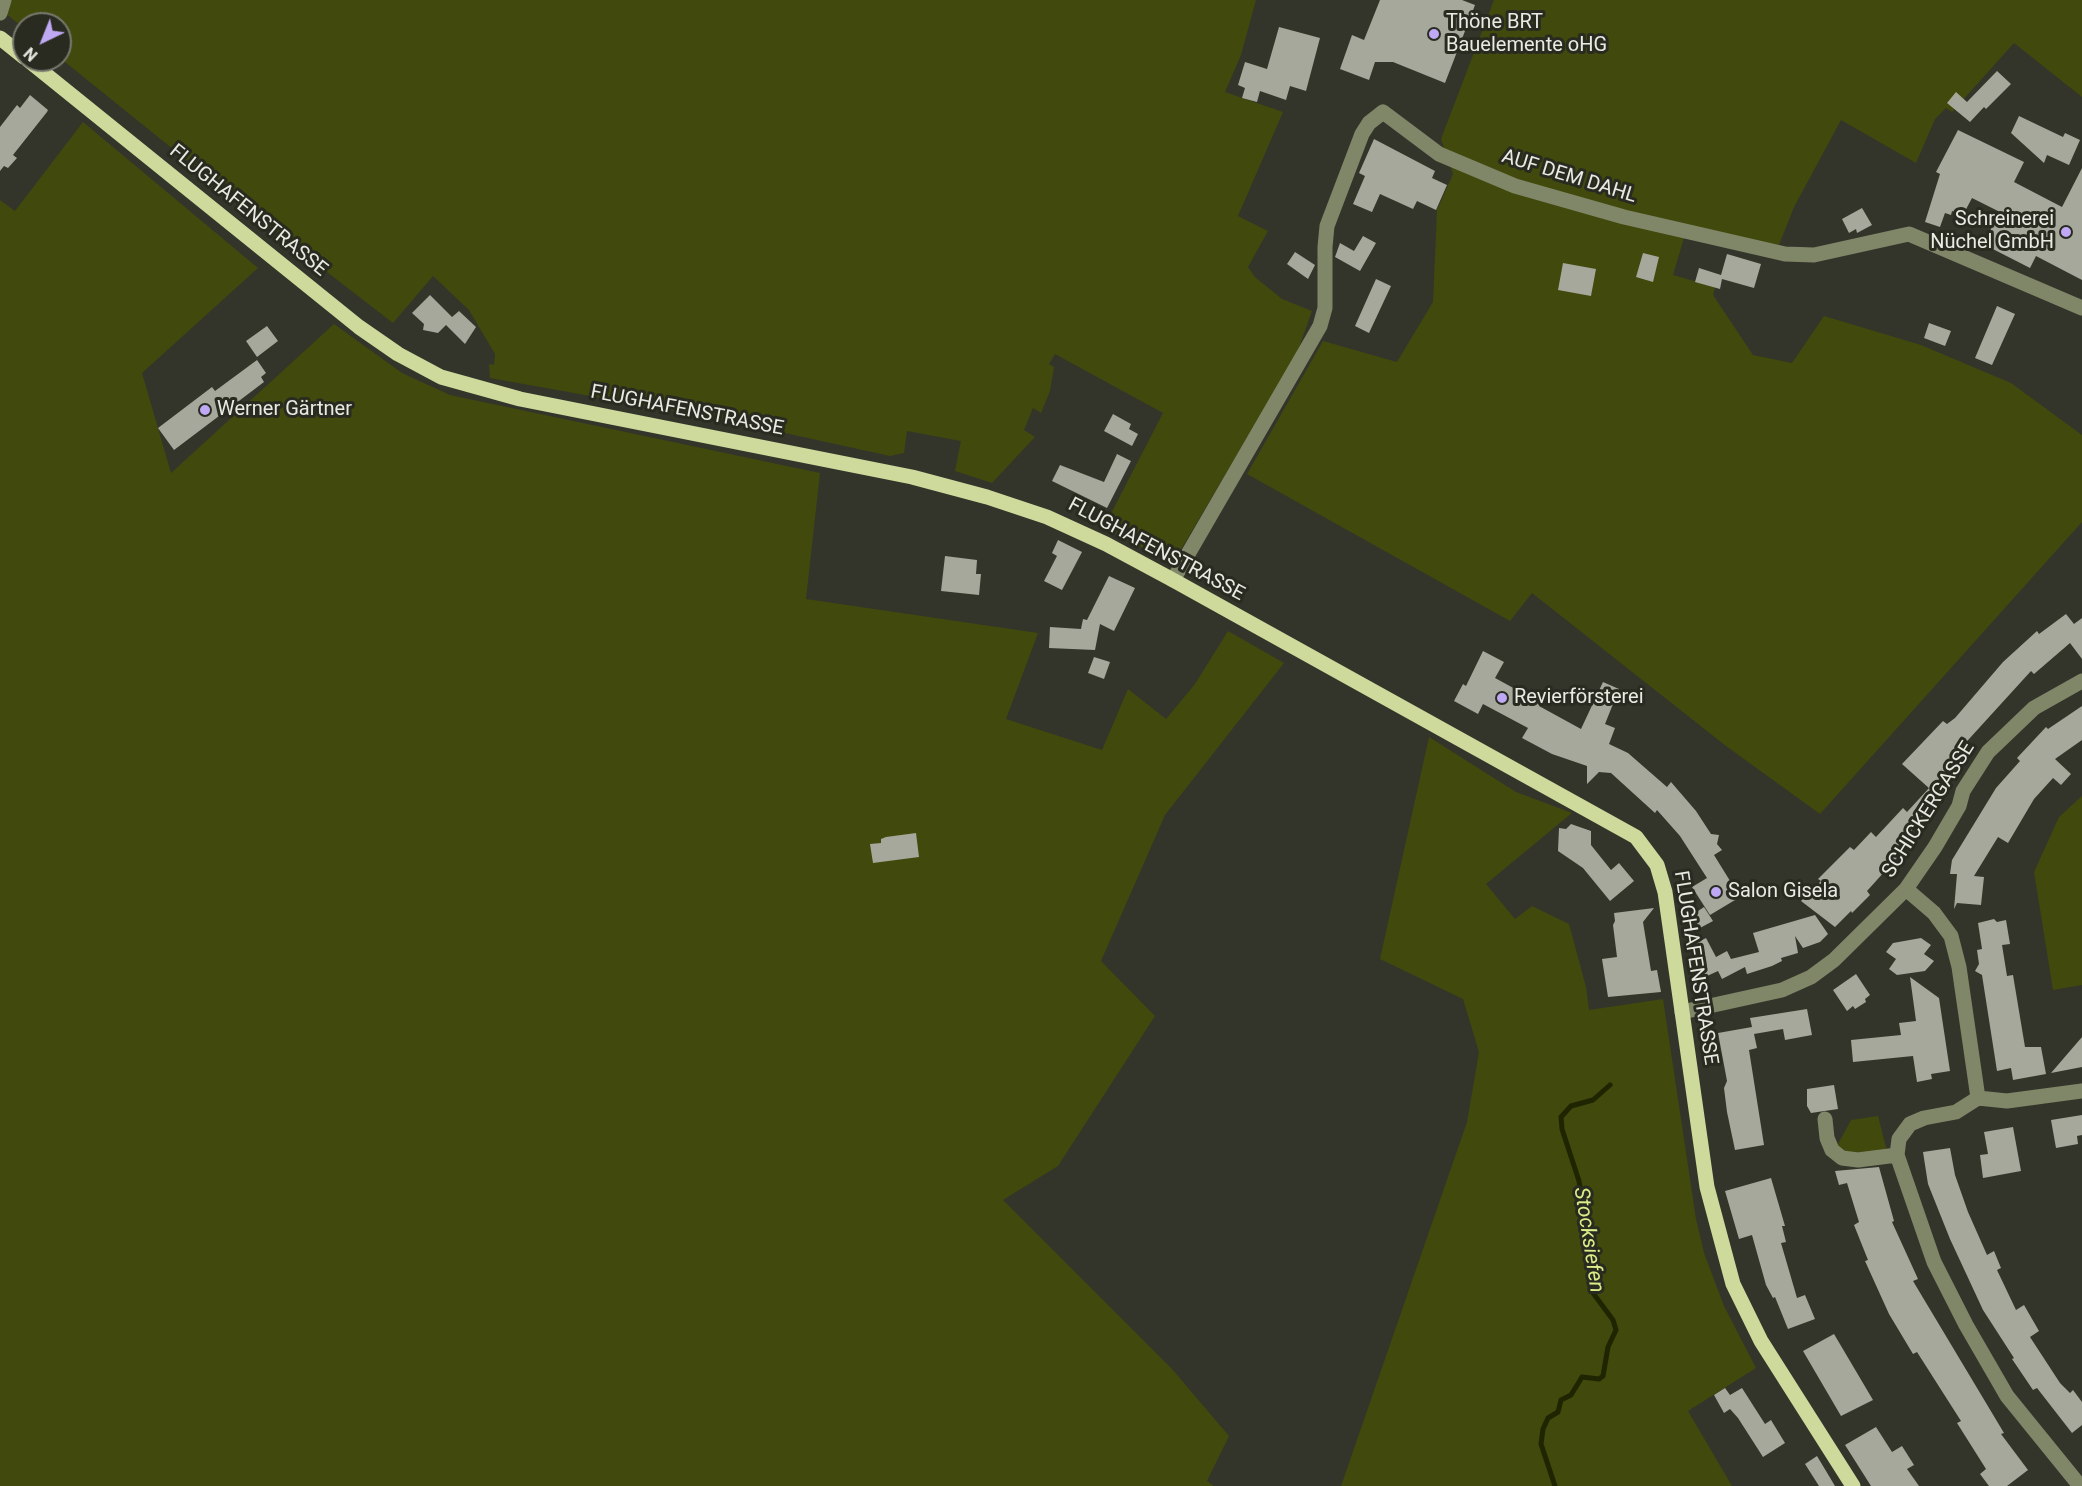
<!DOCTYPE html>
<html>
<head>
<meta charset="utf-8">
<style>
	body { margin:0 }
	#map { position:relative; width:2082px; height:1486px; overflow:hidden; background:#33352a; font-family:Roboto,sans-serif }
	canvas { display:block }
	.north { position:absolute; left:12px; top:12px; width:60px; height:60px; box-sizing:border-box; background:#292b20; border:2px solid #76786e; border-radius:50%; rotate:223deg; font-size:16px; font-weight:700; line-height:24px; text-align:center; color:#e9ebe3 }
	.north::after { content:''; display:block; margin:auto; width:21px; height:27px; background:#bfa8f4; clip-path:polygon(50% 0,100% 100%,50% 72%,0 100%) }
</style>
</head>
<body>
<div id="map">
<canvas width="2082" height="1486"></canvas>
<div class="north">N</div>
</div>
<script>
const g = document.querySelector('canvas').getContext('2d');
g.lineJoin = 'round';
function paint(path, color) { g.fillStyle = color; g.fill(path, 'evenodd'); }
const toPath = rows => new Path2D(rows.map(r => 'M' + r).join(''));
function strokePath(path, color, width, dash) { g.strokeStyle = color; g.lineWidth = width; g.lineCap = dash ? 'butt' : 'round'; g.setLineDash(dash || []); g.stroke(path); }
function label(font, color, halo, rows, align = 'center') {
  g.font = font + ' Roboto,sans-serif'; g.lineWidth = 6; g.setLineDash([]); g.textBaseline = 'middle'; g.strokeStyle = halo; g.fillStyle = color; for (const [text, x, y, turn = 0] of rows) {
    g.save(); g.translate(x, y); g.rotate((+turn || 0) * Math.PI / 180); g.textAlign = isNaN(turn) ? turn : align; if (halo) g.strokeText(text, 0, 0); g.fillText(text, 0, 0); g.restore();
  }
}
const green = toPath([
	[0,0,1256,0,1241,55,1225,92,1283,112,1238,216,1268,231,1248,267,1255,277,1282,299,1312,311,1297,353,1180,551,1144,549,1104,527,1163,413,1055,354,1049,364,1054,367,1050,391,1041,413,1033,408,1024,430,1035,437,992,483,955,471,961,441,907,431,904,453,890,456,730,421,490,378,489,364,494,365,495,354,469,310,433,276,393,323,292,245,60,58,60,24,24,24,24,28,0,9],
	[1494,0,2082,0,2082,97,2014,43,1952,112,1946,108,1935,119,1916,163,1841,120,1794,207,1779,245,1686,231,1673,275,1715,287,1713,295,1753,355,1792,363,1824,316,1921,345,2011,383,2082,435,2082,522,1820,814,1726,746,1532,593,1510,621,1247,474,1323,341,1397,362,1433,302,1437,210,1453,174,1441,139],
	[83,122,258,268,142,373,171,473,334,324,402,373,450,395,820,473,806,599,1038,633,1006,719,1102,750,1128,689,1166,719,1195,684,1228,631,1284,663,1165,815,1101,961,1155,1016,1058,1166,1003,1200,1172,1369,1229,1436,1207,1481,1214,1486,0,1486,0,200,15,211],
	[1429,737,1516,792,1572,813,1486,884,1515,919,1532,906,1569,924,1586,987,1589,1010,1663,999,1696,1219,1704,1253,1724,1306,1756,1368,1688,1411,1732,1486,1341,1486,1467,1122,1479,1052,1463,999,1380,959],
	[2082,796,2082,985,2053,990,2034,872,2059,817],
	[1878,1116,1887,1151,1848,1156,1837,1146,1851,1120]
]);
const stream = toPath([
	[1555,1486,1541,1444,1543,1429,1548,1418,1558,1412,1561,1400,1571,1395,1582,1377,1599,1379,1603,1376,1608,1347,1616,1330,1613,1320,1593,1293,1592,1255,1579,1181,1562,1129,1561,1117,1571,1106,1593,1100,1610,1085]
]);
const building = toPath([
	[1380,0,1462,0,1475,5,1445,83,1393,62,1375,62,1369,80,1340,69,1352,35,1364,40],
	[1279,27,1320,38,1306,91,1290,86,1286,100,1260,91,1257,102,1242,98,1245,88,1238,85,1245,62,1267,69],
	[1997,71,2011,84,1986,109,1984,107,1970,122,1947,103,1956,92,1967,102],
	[30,95,48,110,47,112,13,155,17,158,8,168,4,166,0,171,0,127,17,105,20,108],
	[2019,116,2063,137,2065,133,2080,140,2069,165,2047,155,2044,163,2011,133],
	[1958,130,2024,162,2014,182,2062,207,2082,168,2082,280,2036,256,2030,268,1983,244,2000,212,1972,198,1963,215,1952,211,1951,215,1945,213,1940,227,1925,222,1940,174,1936,172],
	[1374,139,1435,171,1432,178,1447,185,1436,210,1417,201,1413,209,1380,194,1372,212,1353,204,1365,176,1359,173],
	[1862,208,1872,225,1857,233,1856,229,1849,233,1842,219],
	[1363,236,1376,243,1360,271,1335,257,1340,243,1354,251],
	[1295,252,1315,265,1308,279,1287,264],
	[1643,253,1659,257,1653,282,1636,277],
	[1727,254,1761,264,1754,288,1722,279,1720,289,1695,282,1699,268,1721,275],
	[1563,263,1596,269,1591,296,1558,290],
	[1376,279,1391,286,1369,333,1355,326],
	[430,295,452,317,459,311,476,327,465,344,446,325,438,333,423,330,424,324,412,313],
	[1997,306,2015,314,1992,365,1975,358],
	[1929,323,1951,331,1945,346,1924,338],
	[267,326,278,341,257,357,246,341],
	[257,360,266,373,261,377,264,382,174,450,158,428,212,387,215,391],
	[1113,414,1131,424,1129,429,1138,434,1132,446,1104,431],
	[1117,454,1131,461,1107,508,1052,481,1060,465,1104,482],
	[1058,540,1082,552,1062,590,1044,581,1057,556,1052,553],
	[945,556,977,560,976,574,981,574,979,595,941,591],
	[1109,576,1135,588,1114,631,1100,624,1095,650,1049,648,1050,627,1081,629,1083,619,1087,620],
	[2066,614,2074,624,2082,618,2082,659,2070,643,2034,674,2031,671,1959,750,1963,753,1930,789,1902,764,1943,721,1947,724,1955,718,2003,662,2037,631,2039,634],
	[1483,651,1504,662,1495,678,1541,703,1539,706,1581,729,1603,682,1619,689,1605,724,1615,728,1609,744,1628,753,1667,787,1671,782,1696,811,1711,834,1719,835,1717,844,1722,850,1714,855,1740,897,1710,915,1692,887,1707,878,1680,836,1657,810,1655,813,1611,773,1599,772,1587,784,1587,766,1552,754,1522,738,1528,728,1483,704,1478,714,1454,701,1463,684,1466,686],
	[1094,657,1110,662,1104,679,1088,673],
	[2082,706,2082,740,2055,759,2071,774,2061,785,2053,778,2034,799,2008,843,1998,837,1974,876,1984,877,1981,905,1957,903,1954,909,1957,874,1950,874,1952,860,1996,788,2020,761,2017,758,2046,727,2048,729],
	[1929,788,1941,799,1898,845,1903,851,1867,891,1870,895,1852,913,1851,911,1835,927,1801,901,1821,881,1818,879,1850,847,1854,850,1871,832,1876,837,1903,808,1907,812],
	[1571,824,1591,831,1591,845,1611,870,1619,863,1634,881,1610,901,1583,868,1558,851,1559,828,1566,829],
	[916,833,919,857,873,863,870,844,881,843,881,839,886,837],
	[1704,907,1713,921,1700,928,1692,915],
	[1654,908,1643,922,1651,971,1657,970,1661,992,1608,997,1602,959,1617,957,1613,925,1615,921,1614,913],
	[1815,915,1828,934,1820,942,1803,948,1795,936,1798,953,1781,958,1782,961,1772,966,1747,974,1745,967,1722,979,1718,971,1705,977,1689,947,1706,938,1716,957,1727,951,1731,959,1759,952,1753,933],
	[1994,919,1997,922,2006,920,2010,944,2002,945,2007,976,2013,975,2025,1047,2041,1047,2046,1074,2013,1080,2011,1068,1997,1071,1982,975,1975,971,1979,964,1977,950,1982,949,1978,923],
	[1921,938,1931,945,1924,954,1934,961,1925,971,1897,975,1889,969,1896,959,1886,952,1893,943],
	[1856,974,1870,995,1865,999,1866,1002,1855,1009,1853,1006,1847,1011,1833,990],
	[1910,977,1939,998,1950,1071,1931,1074,1932,1079,1917,1082,1913,1056,1853,1062,1851,1040,1901,1035,1899,1023,1916,1021],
	[1807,1009,1812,1035,1785,1040,1783,1029,1754,1034,1757,1048,1749,1050,1764,1145,1735,1150,1727,1112,1724,1088,1727,1081,1718,1033,1752,1027,1750,1018],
	[2082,1037,2082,1067,2051,1073],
	[1834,1085,1838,1109,1811,1113,1807,1106,1807,1089],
	[2082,1115,2082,1135,2077,1136,2078,1144,2056,1148,2051,1120],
	[2013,1127,2021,1171,1983,1178,1980,1155,1988,1154,1984,1132],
	[1950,1148,1955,1175,1968,1212,1987,1255,1994,1251,2001,1268,1997,1270,2016,1310,2024,1305,2039,1331,2030,1337,2060,1383,2070,1393,2073,1390,2082,1402,2082,1425,2072,1433,2037,1388,2033,1390,2012,1359,2014,1358,1983,1310,1950,1239,1928,1184,1923,1152],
	[1879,1167,1894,1221,1892,1222,1918,1279,1913,1281,2004,1433,2001,1434,2028,1470,2007,1486,1989,1486,1980,1474,1986,1469,1957,1423,1961,1421,1917,1352,1913,1354,1889,1314,1865,1261,1868,1260,1854,1225,1859,1222,1847,1183,1839,1185,1835,1171],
	[1771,1178,1785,1226,1782,1226,1786,1242,1781,1243,1797,1298,1805,1295,1815,1319,1788,1329,1775,1297,1773,1298,1766,1285,1752,1235,1739,1239,1725,1191],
	[1834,1334,1873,1400,1841,1416,1803,1351],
	[1725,1388,1730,1395,1742,1388,1765,1424,1771,1420,1785,1443,1763,1457,1738,1418,1730,1409,1724,1413,1714,1395],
	[1876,1427,1892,1452,1902,1446,1914,1465,1907,1469,1919,1486,1871,1486,1845,1445],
	[1817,1456,1835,1486,1819,1486,1805,1464]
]);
const minor = toPath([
	[0,13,4,0],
	[1173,580,1320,326,1325,308,1325,247,1327,226,1362,134,1369,123,1383,112,1439,154,1515,186,1624,217,1785,254,1814,255,1909,234,2082,308],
	[1906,889,1934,913,1951,936,1959,967,1978,1098],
	[1682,1012,1782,990,1811,977,1834,960,1906,889,1935,847,1959,806,1963,791,1988,752,2034,708,2082,681],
	[1978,1098,1956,1112,1924,1118,1910,1124,1899,1139,1897,1155,1934,1262,1966,1325,2007,1396,2080,1486],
	[1978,1098,2007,1101,2082,1091],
	[1825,1119,1827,1138,1832,1150,1842,1158,1858,1160,1897,1155]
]);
const major = toPath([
	[0,38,24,57],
	[28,60,359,327,398,354,441,377,520,399,912,477,987,497,1047,517,1106,544,1173,580,1636,837,1657,865,1665,892,1707,1187,1733,1284,1761,1341,1853,1486]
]);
const markers = [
	[1434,34,6,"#bfa8f4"],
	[2066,232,6,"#bfa8f4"],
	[205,410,6,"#bfa8f4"],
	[1502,698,6,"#bfa8f4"],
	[1716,892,6,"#bfa8f4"]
];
const poiNames = [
	["Thöne BRT",1446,23],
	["Bauelemente oHG",1446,46],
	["Schreinerei",2054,220,"right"],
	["Nüchel GmbH",2054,243,"right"],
	["Werner Gärtner",217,410],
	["Revierförsterei",1514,698],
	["Salon Gisela",1728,892]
];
const streetNames = [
	["AUF DEM DAHL",1569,177,17],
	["FLUGHAFENSTRASSE",248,211,39],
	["FLUGHAFENSTRASSE",687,411,11],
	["FLUGHAFENSTRASSE",1156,550,28],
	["SCHICKERGASSE",1929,810,-58],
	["FLUGHAFENSTRASSE",1695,968,81]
];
const waterNames = [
	["Stocksiefen",1588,1240,81]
];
paint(green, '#41490d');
strokePath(stream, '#1f2500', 5);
paint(building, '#a5a89a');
strokePath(minor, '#808769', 15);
strokePath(major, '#cdda9b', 15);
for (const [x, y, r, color] of markers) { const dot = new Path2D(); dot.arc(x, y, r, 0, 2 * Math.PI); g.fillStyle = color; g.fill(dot); strokePath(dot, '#292b20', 2); }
label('20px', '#e9ebe3', '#292b20', poiNames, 'left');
label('20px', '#e9ebe3', '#292b20', streetNames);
label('italic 21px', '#daed88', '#292b20', waterNames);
</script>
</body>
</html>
